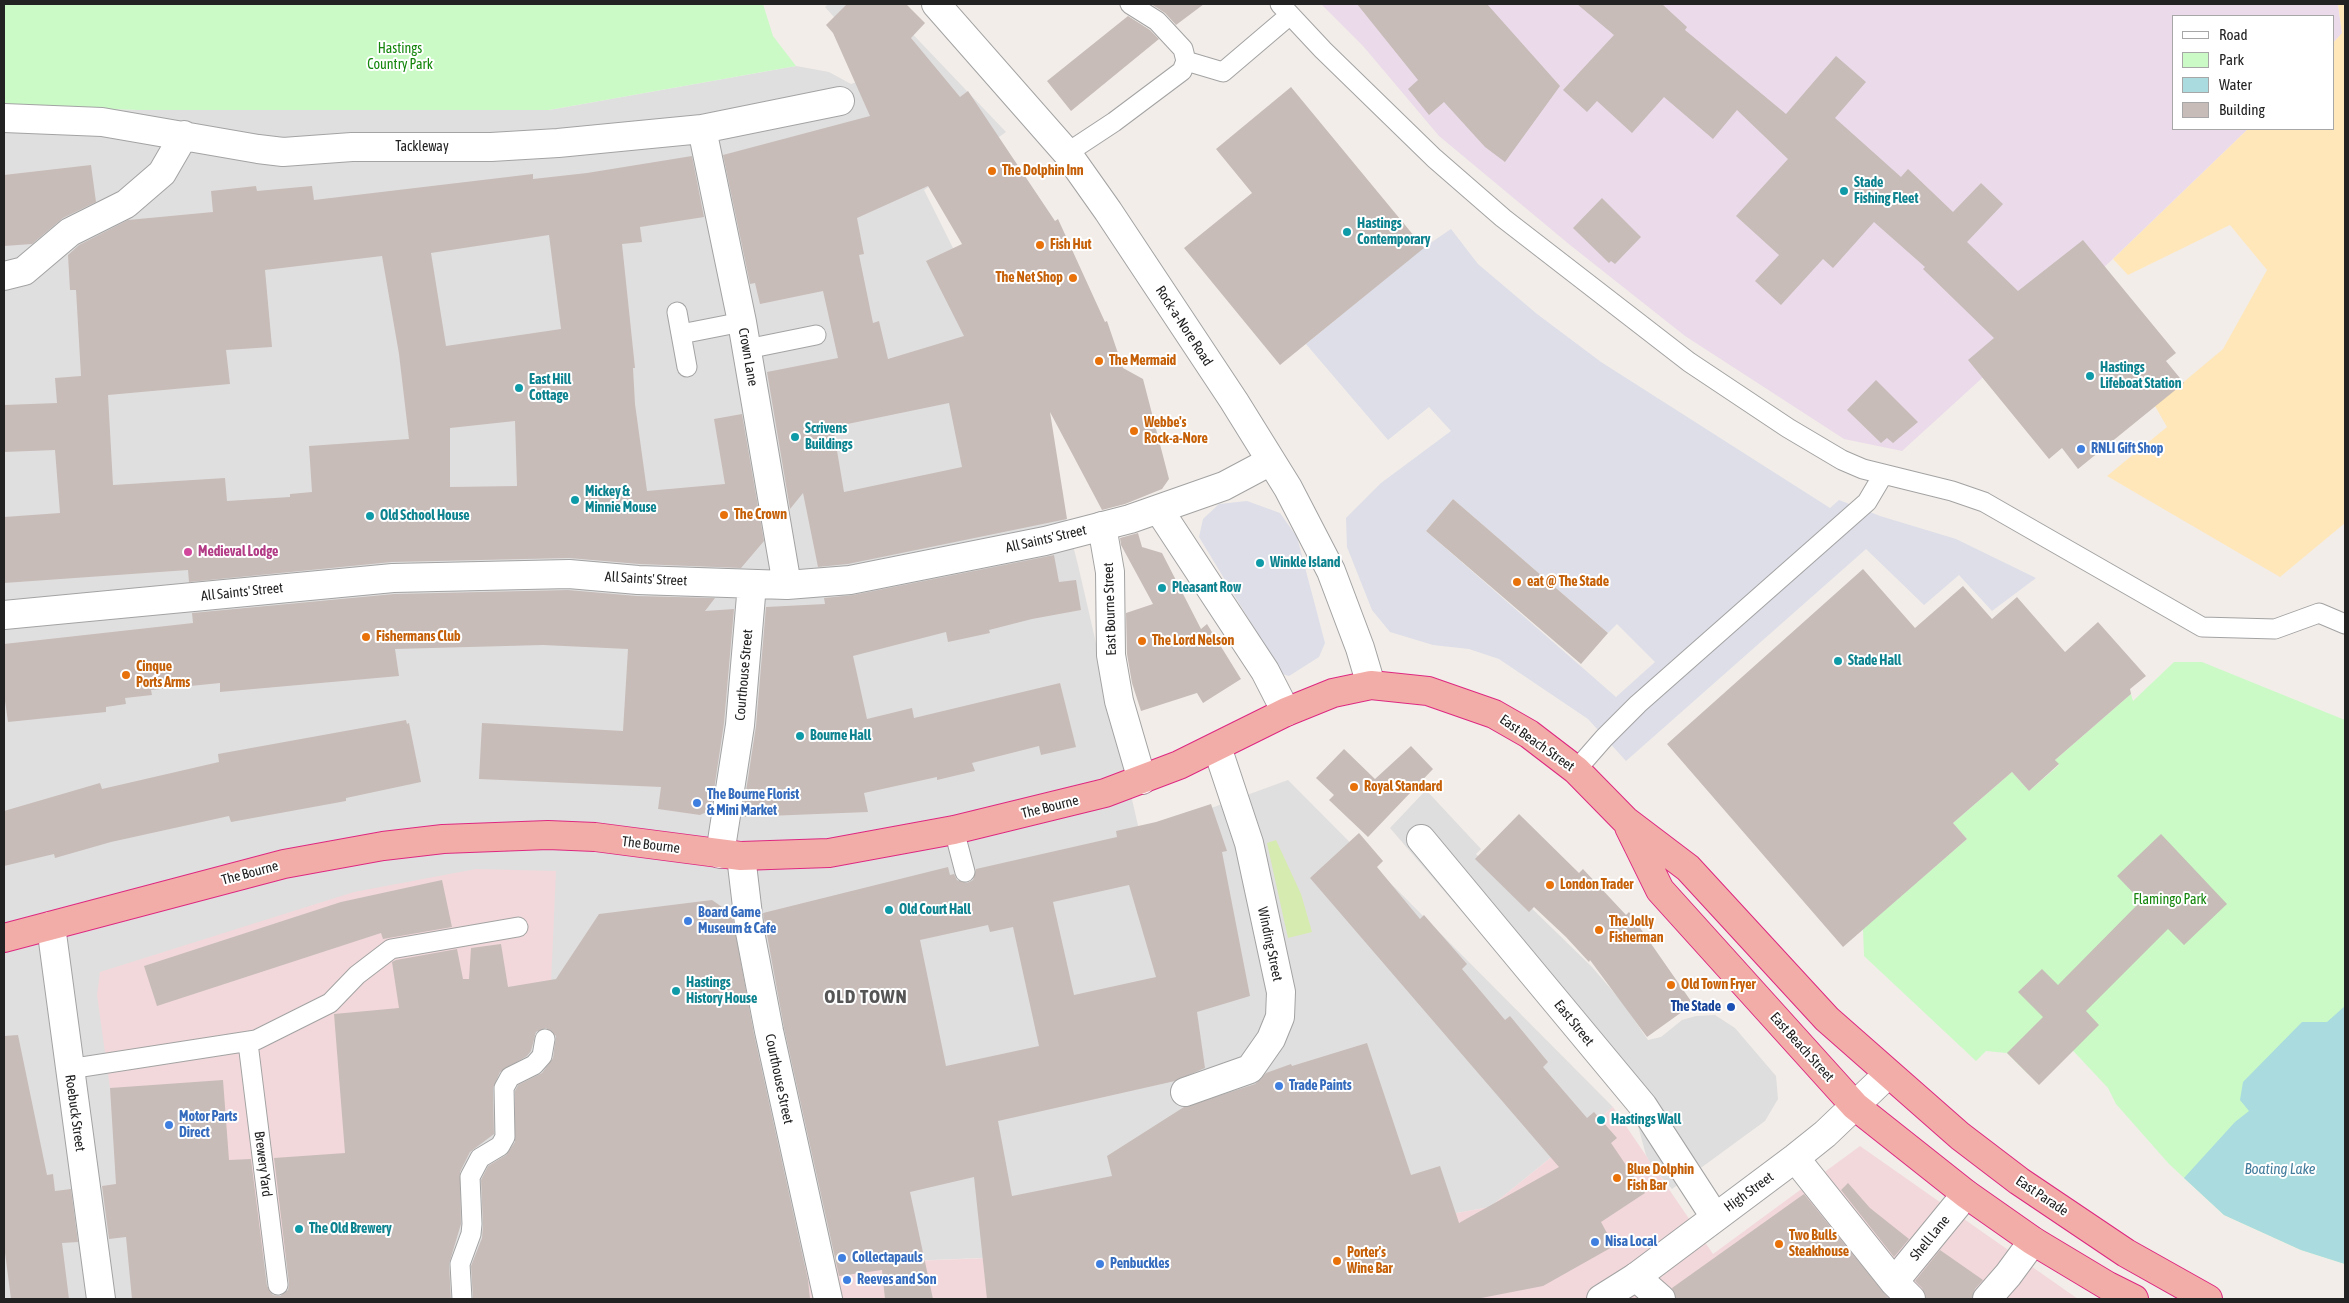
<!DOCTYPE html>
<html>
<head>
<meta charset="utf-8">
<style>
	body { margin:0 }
	#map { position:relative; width:2349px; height:1303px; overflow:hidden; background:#f2ede9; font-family:"Asap Condensed",sans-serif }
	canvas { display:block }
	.frame { position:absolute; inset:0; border:5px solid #222; pointer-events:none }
	.legend { position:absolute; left:2172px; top:15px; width:162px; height:115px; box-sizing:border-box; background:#fff; border:1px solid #a7a7a7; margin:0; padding:6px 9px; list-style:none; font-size:15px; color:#222 }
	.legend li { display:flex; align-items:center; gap:10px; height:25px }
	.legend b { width:25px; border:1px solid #a7a7a7 }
</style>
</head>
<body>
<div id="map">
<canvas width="2349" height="1303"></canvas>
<div class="frame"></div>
<ul class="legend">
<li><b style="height:6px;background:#fff"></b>Road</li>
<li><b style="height:14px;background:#cbfac7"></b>Park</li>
<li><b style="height:14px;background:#a9dbdf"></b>Water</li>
<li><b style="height:14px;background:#c7bcb8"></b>Building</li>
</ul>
</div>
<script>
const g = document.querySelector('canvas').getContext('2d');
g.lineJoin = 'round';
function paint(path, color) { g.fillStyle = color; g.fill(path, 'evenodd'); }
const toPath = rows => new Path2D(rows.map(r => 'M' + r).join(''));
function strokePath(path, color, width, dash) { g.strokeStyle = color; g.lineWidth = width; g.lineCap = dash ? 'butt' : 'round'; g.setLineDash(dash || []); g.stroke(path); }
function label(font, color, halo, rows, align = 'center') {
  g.font = font + ' "Asap Condensed",sans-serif'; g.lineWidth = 4; g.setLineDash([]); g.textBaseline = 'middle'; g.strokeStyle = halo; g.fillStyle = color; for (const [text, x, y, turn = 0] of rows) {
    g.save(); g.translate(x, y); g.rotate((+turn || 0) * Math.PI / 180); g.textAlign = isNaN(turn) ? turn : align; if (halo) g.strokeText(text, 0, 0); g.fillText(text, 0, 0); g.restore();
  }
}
const residential = toPath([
	[828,4,884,4,1006,132,924,190,1043,428,1078,565,1140,834,1288,780,1613,1107,1490,1207,1274,1246,737,1268,739,1299,4,1299,4,105,139,110,549,110,796,66,829,72,851,84,883,72,825,7]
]);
const commercial = toPath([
	[476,869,556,871,551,982,507,987,420,1132,300,1255,266,1259,251,1245,116,1170,110,1088,97,995,100,972,354,892],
	[1613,1107,1713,1254,1860,1146,2078,1299,739,1299,737,1268,1264,1247,1490,1207]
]);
const industrial = toPath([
	[1321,4,2338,4,2342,34,2333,43,2333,16,2173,16,2173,129,2248,129,2113,259,1902,451,1844,439,1685,336,1570,245,1439,136,1363,46]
]);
const grass = toPath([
	[1276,840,1301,894,1312,932,1288,938,1267,843]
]);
const sand = toPath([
	[2338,4,2345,4,2345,523,2280,577,2107,476,2167,427,2155,406,2223,349,2267,270,2230,225,2128,275,2113,259,2248,129,2333,129,2333,43,2342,33]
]);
const park = toPath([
	[4,4,763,4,773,36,796,66,549,110,139,110,4,105],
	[2174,662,2202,662,2345,720,2345,1264,2301,1250,2224,1215,2169,1164,2116,1104,2108,1088,2063,1040,2028,1074,2007,1053,1986,1051,1976,1061,1864,956,1863,929,1967,839,1953,823,2012,772,2029,791,2059,765,2055,760,2131,694,2133,701]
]);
const parking = toPath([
	[1426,790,1481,849,1476,854,1592,967,1622,1002,1648,1040,1661,1037,1682,1020,1696,1016,1715,1015,1735,1028,1776,1076,1778,1099,1765,1121,1672,1189,1654,1169,1646,1155,1635,1115,1627,1104,1390,828]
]);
const plaza = toPath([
	[1451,229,1478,264,1537,314,1601,362,1830,508,1839,500,1880,516,1956,539,2036,578,1992,611,1959,575,1924,605,1866,549,1626,761,1588,719,1499,659,1469,649,1433,645,1390,632,1372,610,1347,547,1346,518,1381,483,1451,431,1429,407,1388,440,1306,344,1423,248],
	[1453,499,1608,633,1617,624,1655,662,1616,697,1426,531],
	[1247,501,1280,513,1297,537,1325,643,1319,657,1289,676,1282,674,1199,537,1203,519,1219,504]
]);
const water = toPath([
	[2345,1006,2345,1264,2301,1250,2224,1215,2184,1178,2235,1122,2249,1111,2240,1100,2243,1082,2302,1022,2327,1022]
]);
const building = toPath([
	[847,4,906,4,925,23,911,38,960,97,968,91,1055,221,1058,219,1105,322,1107,321,1123,368,1143,379,1169,479,1162,489,1125,504,1102,510,1050,412,1067,519,848,564,818,567,803,493,790,509,767,372,838,358,823,291,760,304,755,283,750,284,723,155,870,116,833,33,826,25],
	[928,186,962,244,926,261,964,336,888,359,879,321,873,323,859,255,864,254,857,218],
	[949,403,962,467,844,492,833,427],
	[1151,4,1204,4,1176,25,1165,13],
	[1357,4,1487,4,1560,86,1505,162,1485,147,1444,102,1429,115,1408,89,1418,80],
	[1577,4,1662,4,1687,27,1685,30,1786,114,1836,56,1866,82,1835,118,1901,177,1908,169,1953,212,1981,183,2003,204,1967,242,2018,291,2083,240,2176,353,2166,361,2184,383,2078,469,2062,448,2049,459,1968,360,1994,338,1923,269,1925,267,1874,222,1833,268,1823,259,1781,305,1755,281,1779,255,1736,216,1788,159,1737,110,1713,139,1664,97,1632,133,1597,101,1587,112,1563,90,1614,35],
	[1128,16,1150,30,1159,39,1071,111,1047,81],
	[1291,87,1424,248,1280,365,1184,248,1252,193,1216,149],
	[692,156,704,217,640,227,642,242,622,244,635,368,633,368,635,404,647,491,725,484,714,419,742,414,764,541,741,568,639,564,569,558,392,562,189,582,188,570,4,583,4,517,60,513,55,450,4,452,4,405,57,403,55,378,81,376,76,290,70,290,68,255,79,245,128,220,213,212,211,191,256,186,257,191,312,186,314,200,533,174,533,179,587,173],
	[549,235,561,329,446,346,431,253],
	[382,256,399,354,409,439,309,446,312,492,290,494,290,497,227,501,225,478,113,485,108,395,230,384,226,350,272,347,265,270],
	[515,421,517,486,450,487,450,428],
	[91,165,96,202,63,218,32,244,4,246,4,175],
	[1602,198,1641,237,1615,264,1611,261,1609,263,1573,228],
	[1876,380,1918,422,1893,443,1887,438,1881,443,1847,410],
	[1453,499,1608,633,1581,664,1426,531],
	[1138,533,1142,547,1162,553,1201,629,1207,624,1241,679,1203,703,1197,693,1141,711,1132,683,1127,654,1126,613,1153,604,1121,545,1120,538],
	[1054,555,1059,582,1076,580,1081,610,1032,619,989,630,990,633,948,642,946,632,853,656,867,719,912,708,914,718,1060,683,1076,747,1041,755,1039,746,972,763,975,771,937,780,937,777,864,793,868,812,742,817,756,726,766,607,825,604,824,598,853,595],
	[1863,569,1915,628,1963,586,1992,619,2017,597,2065,652,2098,622,2146,676,2130,689,2131,694,2055,760,2059,764,2029,791,2012,772,1953,823,1967,839,1843,947,1667,744],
	[568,590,637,596,715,598,705,611,734,609,724,723,711,810,700,815,658,809,661,787,479,779,482,723,623,731,628,649,543,645,395,649,399,676,220,692,220,683,151,690,152,695,125,698,126,704,106,707,106,712,8,722,4,694,4,644,193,623,192,613,394,594],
	[406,720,407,724,409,723,421,782,346,798,346,801,231,822,229,816,111,842,55,858,54,854,4,866,4,811,100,783,102,789,219,762,218,754],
	[1411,746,1433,769,1368,837,1329,800,1334,795,1316,778,1344,749,1375,779],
	[1211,804,1227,851,1222,852,1250,996,1197,1012,1205,1068,1175,1081,998,1121,1012,1196,1112,1176,1107,1156,1184,1107,1255,1084,1266,1073,1291,1064,1292,1066,1367,1043,1411,1175,1440,1166,1459,1223,1559,1167,1310,878,1359,833,1383,861,1377,867,1420,919,1424,915,1467,964,1462,969,1505,1020,1510,1016,1548,1062,1543,1067,1587,1118,1594,1112,1617,1138,1611,1143,1645,1193,1601,1222,1614,1246,1543,1286,1476,1299,987,1299,974,1177,910,1192,933,1299,885,1299,882,1270,839,1276,784,1028,763,913,948,867,950,875,954,874,957,880,967,883,973,880,976,869,1117,837,1116,831,1156,822],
	[1129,885,1156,977,1074,995,1053,902],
	[988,925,990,932,1013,927,1039,1046,946,1066,920,940],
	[1519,814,1579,873,1583,869,1626,915,1629,912,1693,1004,1647,1037,1590,960,1589,962,1566,937,1534,907,1529,912,1475,859],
	[2161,834,2227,904,2184,945,2168,929,2086,1011,2099,1025,2039,1085,2007,1053,2043,1017,2018,992,2042,969,2058,985,2141,901,2117,876],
	[442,880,452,927,383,939,381,933,157,1006,144,966,341,902],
	[712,900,732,914,754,1034,808,1280,810,1299,473,1299,471,1266,482,1238,483,1225,481,1180,488,1166,506,1155,515,1142,515,1091,518,1085,542,1073,553,1058,556,1036,546,1028,536,1032,531,1051,527,1056,500,1072,493,1088,494,1134,470,1152,460,1172,461,1224,449,1264,451,1299,132,1299,126,1237,109,1239,102,1186,116,1184,110,1088,223,1080,229,1160,251,1159,267,1286,273,1295,280,1296,288,1290,289,1284,274,1158,345,1153,334,1014,399,1008,392,962,396,960,457,949,463,979,469,979,471,948,501,944,508,987,556,979,599,914],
	[18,1035,47,1175,53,1174,55,1191,71,1189,78,1242,62,1243,69,1299,11,1299,4,1245,4,1036],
	[1848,1183,1870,1208,1909,1239,1894,1257,1841,1190],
	[1804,1194,1889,1299,1676,1299,1672,1288],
	[1940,1250,1983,1280,1975,1289,1972,1299,1926,1299,1922,1288,1915,1281]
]);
const service = toPath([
	[1280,4,1323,50,1434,158,1503,218,1689,362,1788,428,1842,460,1863,469,1952,491,1984,502,2202,627,2275,629,2319,613,2345,624],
	[1186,61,1223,72,1290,15],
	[1067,153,1114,122,1182,71,1186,61,1183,49,1157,21,1130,4],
	[677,312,687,367],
	[681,334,742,322],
	[747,349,816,335],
	[1576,770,1604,738,1638,704,1867,502,1883,475],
	[954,830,965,872],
	[248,1043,278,1285],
	[69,1069,256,1040,330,1003,357,975,391,949,518,927],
	[462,1299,460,1264,471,1234,472,1224,470,1177,480,1158,500,1146,505,1137,504,1088,510,1077,534,1065,542,1056,545,1039]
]);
const pedestrian = toPath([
	[1102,526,1110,572,1111,655,1119,701,1142,780],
	[741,856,750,932,769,1031,828,1299],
	[1636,1277,1661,1299]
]);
const minor = toPath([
	[936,4,1067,153,1108,211,1234,401,1288,488,1331,571,1360,648,1371,685],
	[4,118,102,122,258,149,283,152,352,147,491,147,558,143,702,129,840,101],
	[702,129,742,322,787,585],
	[4,276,24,271,70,232,126,204,162,173,184,135],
	[1159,510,1265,671,1286,712],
	[4,615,393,578,569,574,638,580,787,585,850,580,1045,541,1130,519,1224,486,1271,461],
	[1421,839,1643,1106,1715,1217],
	[720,854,740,725,752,584],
	[51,926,101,1299],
	[1185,1092,1250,1069,1271,1039,1280,1017,1281,992,1249,843,1217,747],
	[1795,1158,1894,1282,1911,1299],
	[1894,1282,1966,1194],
	[1601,1299,1636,1277,1795,1158,1825,1134,1888,1074],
	[1987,1299,2008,1275,2033,1241]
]);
const trunk = toPath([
	[1629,827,1660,890,1855,1106,1966,1194,2033,1241,2108,1286,2134,1299],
	[4,938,284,864,383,846,443,839,548,835,595,837,741,856,829,853,954,830,1105,793,1179,765,1286,712,1333,693,1371,685,1428,691,1494,714,1529,734,1576,770,1626,821,1688,868,1827,1019,1960,1136,2019,1181,2126,1253,2208,1299]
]);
const markers = [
	[992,171,5,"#e8710a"],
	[1844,191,5,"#0f9aa8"],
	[1347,232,5,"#0f9aa8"],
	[1040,245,5,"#e8710a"],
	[1073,278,5,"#e8710a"],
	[1099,361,5,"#e8710a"],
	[2090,376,5,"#0f9aa8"],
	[519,388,5,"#0f9aa8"],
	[1134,431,5,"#e8710a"],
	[795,437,5,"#0f9aa8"],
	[2081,449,5,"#3f7fe0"],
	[575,500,5,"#0f9aa8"],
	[724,515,5,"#e8710a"],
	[370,516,5,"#0f9aa8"],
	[188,552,5,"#d1479c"],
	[1260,563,5,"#0f9aa8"],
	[1517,582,5,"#e8710a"],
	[1162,588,5,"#0f9aa8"],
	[366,637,5,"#e8710a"],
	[1142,641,5,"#e8710a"],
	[1838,661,5,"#0f9aa8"],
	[126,675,5,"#e8710a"],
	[800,736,5,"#0f9aa8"],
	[1354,787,5,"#e8710a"],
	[697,803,5,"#3f7fe0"],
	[1550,885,5,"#e8710a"],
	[889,910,5,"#0f9aa8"],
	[688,921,5,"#3f7fe0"],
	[1599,930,5,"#e8710a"],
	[1671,985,5,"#e8710a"],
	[676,991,5,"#0f9aa8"],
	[1731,1007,5,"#1a4fb4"],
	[1279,1086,5,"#3f7fe0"],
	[1601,1120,5,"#0f9aa8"],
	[169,1125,5,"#3f7fe0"],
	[1617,1178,5,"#e8710a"],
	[299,1229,5,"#0f9aa8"],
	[1595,1242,5,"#3f7fe0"],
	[1779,1244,5,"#e8710a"],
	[842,1258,5,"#3f7fe0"],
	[1337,1261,5,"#e8710a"],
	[1100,1264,5,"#3f7fe0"],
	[847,1280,5,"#3f7fe0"]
];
const parkNames = [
	["Hastings",400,49],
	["Country Park",400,65],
	["Flamingo Park",2170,900]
];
const streetNames = [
	["Tackleway",422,147],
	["Rock-a-Nore Road",1184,326,57],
	["Crown Lane",748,357,80],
	["All Saints' Street",1046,539,-13],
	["All Saints' Street",646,579,3],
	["All Saints' Street",242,592,-6],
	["East Bourne Street",1110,609,-92],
	["Courthouse Street",744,675,-85],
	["East Beach Street",1537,743,35],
	["The Bourne",1050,807,-14],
	["The Bourne",651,845,7],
	["The Bourne",250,873,-15],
	["Winding Street",1270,944,78],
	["East Street",1574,1023,51],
	["East Beach Street",1802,1047,48],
	["Courthouse Street",779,1079,78],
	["Roebuck Street",75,1113,82],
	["Brewery Yard",263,1164,83],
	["High Street",1749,1192,-36],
	["East Parade",2042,1196,34],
	["Shell Lane",1930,1238,-51]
];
const foodNames = [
	["The Dolphin Inn",1002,171],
	["Fish Hut",1050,245],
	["The Net Shop",1063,278,"right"],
	["The Mermaid",1109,361],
	["Webbe's",1144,423],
	["Rock-a-Nore",1144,439],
	["The Crown",734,515],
	["eat @ The Stade",1527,582],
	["Fishermans Club",376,637],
	["The Lord Nelson",1152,641],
	["Cinque",136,667],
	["Ports Arms",136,683],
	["Royal Standard",1364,787],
	["London Trader",1560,885],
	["The Jolly",1609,922],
	["Fisherman",1609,938],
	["Old Town Fryer",1681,985],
	["Blue Dolphin",1627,1170],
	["Fish Bar",1627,1186],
	["Two Bulls",1789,1236],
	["Steakhouse",1789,1252],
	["Porter's",1347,1253],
	["Wine Bar",1347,1269]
];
const cultureNames = [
	["Stade",1854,183],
	["Fishing Fleet",1854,199],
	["Hastings",1357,224],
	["Contemporary",1357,240],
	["Hastings",2100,368],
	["Lifeboat Station",2100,384],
	["East Hill",529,380],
	["Cottage",529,396],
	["Scrivens",805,429],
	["Buildings",805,445],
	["Mickey &",585,492],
	["Minnie Mouse",585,508],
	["Old School House",380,516],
	["Winkle Island",1270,563],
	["Pleasant Row",1172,588],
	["Stade Hall",1848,661],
	["Bourne Hall",810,736],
	["Old Court Hall",899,910],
	["Hastings",686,983],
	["History House",686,999],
	["Hastings Wall",1611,1120],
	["The Old Brewery",309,1229]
];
const shopNames = [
	["RNLI Gift Shop",2091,449],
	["The Bourne Florist",707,795],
	["& Mini Market",707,811],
	["Board Game",698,913],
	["Museum & Cafe",698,929],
	["Trade Paints",1289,1086],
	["Motor Parts",179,1117],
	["Direct",179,1133],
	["Nisa Local",1605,1242],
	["Collectapauls",852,1258],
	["Penbuckles",1110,1264],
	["Reeves and Son",857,1280]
];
const hotelNames = [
	["Medieval Lodge",198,552]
];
const transitNames = [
	["The Stade",1721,1007]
];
const waterNames = [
	["Boating Lake",2280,1169]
];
const districtNames = [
	["OLD TOWN",866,997]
];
paint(residential, '#e0dfdf');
paint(commercial, '#f2d8db');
paint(industrial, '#ebdbea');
paint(grass, '#d6ebaf');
paint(sand, '#ffe7ba');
paint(park, '#cbfac7');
paint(parking, '#dedede');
paint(plaza, '#dddee8');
paint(water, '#a9dbdf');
paint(building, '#c7bcb8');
strokePath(service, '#a3a3a3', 21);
strokePath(pedestrian, '#a3a3a3', 30);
strokePath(minor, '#a3a3a3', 30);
strokePath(trunk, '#dd2881', 30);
strokePath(service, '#fff', 19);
strokePath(pedestrian, '#fff', 28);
strokePath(minor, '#fff', 28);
strokePath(trunk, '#f3ada8', 28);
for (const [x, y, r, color] of markers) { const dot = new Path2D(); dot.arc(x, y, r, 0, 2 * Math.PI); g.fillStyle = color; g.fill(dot); strokePath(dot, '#fff', 2); }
label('14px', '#13850b', '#fff', parkNames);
label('14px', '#222', '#fff', streetNames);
label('bold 14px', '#c56008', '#fff', foodNames, 'left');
label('bold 14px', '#0d838f', '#fff', cultureNames, 'left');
label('bold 14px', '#366cbe', '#fff', shopNames, 'left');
label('bold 14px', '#b23c85', '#fff', hotelNames, 'left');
label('bold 14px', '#164399', '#fff', transitNames, 'right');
label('italic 15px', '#437c9c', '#fff', waterNames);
g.letterSpacing = '1px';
label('bold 19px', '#555', '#fff', districtNames);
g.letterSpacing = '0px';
</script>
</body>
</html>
